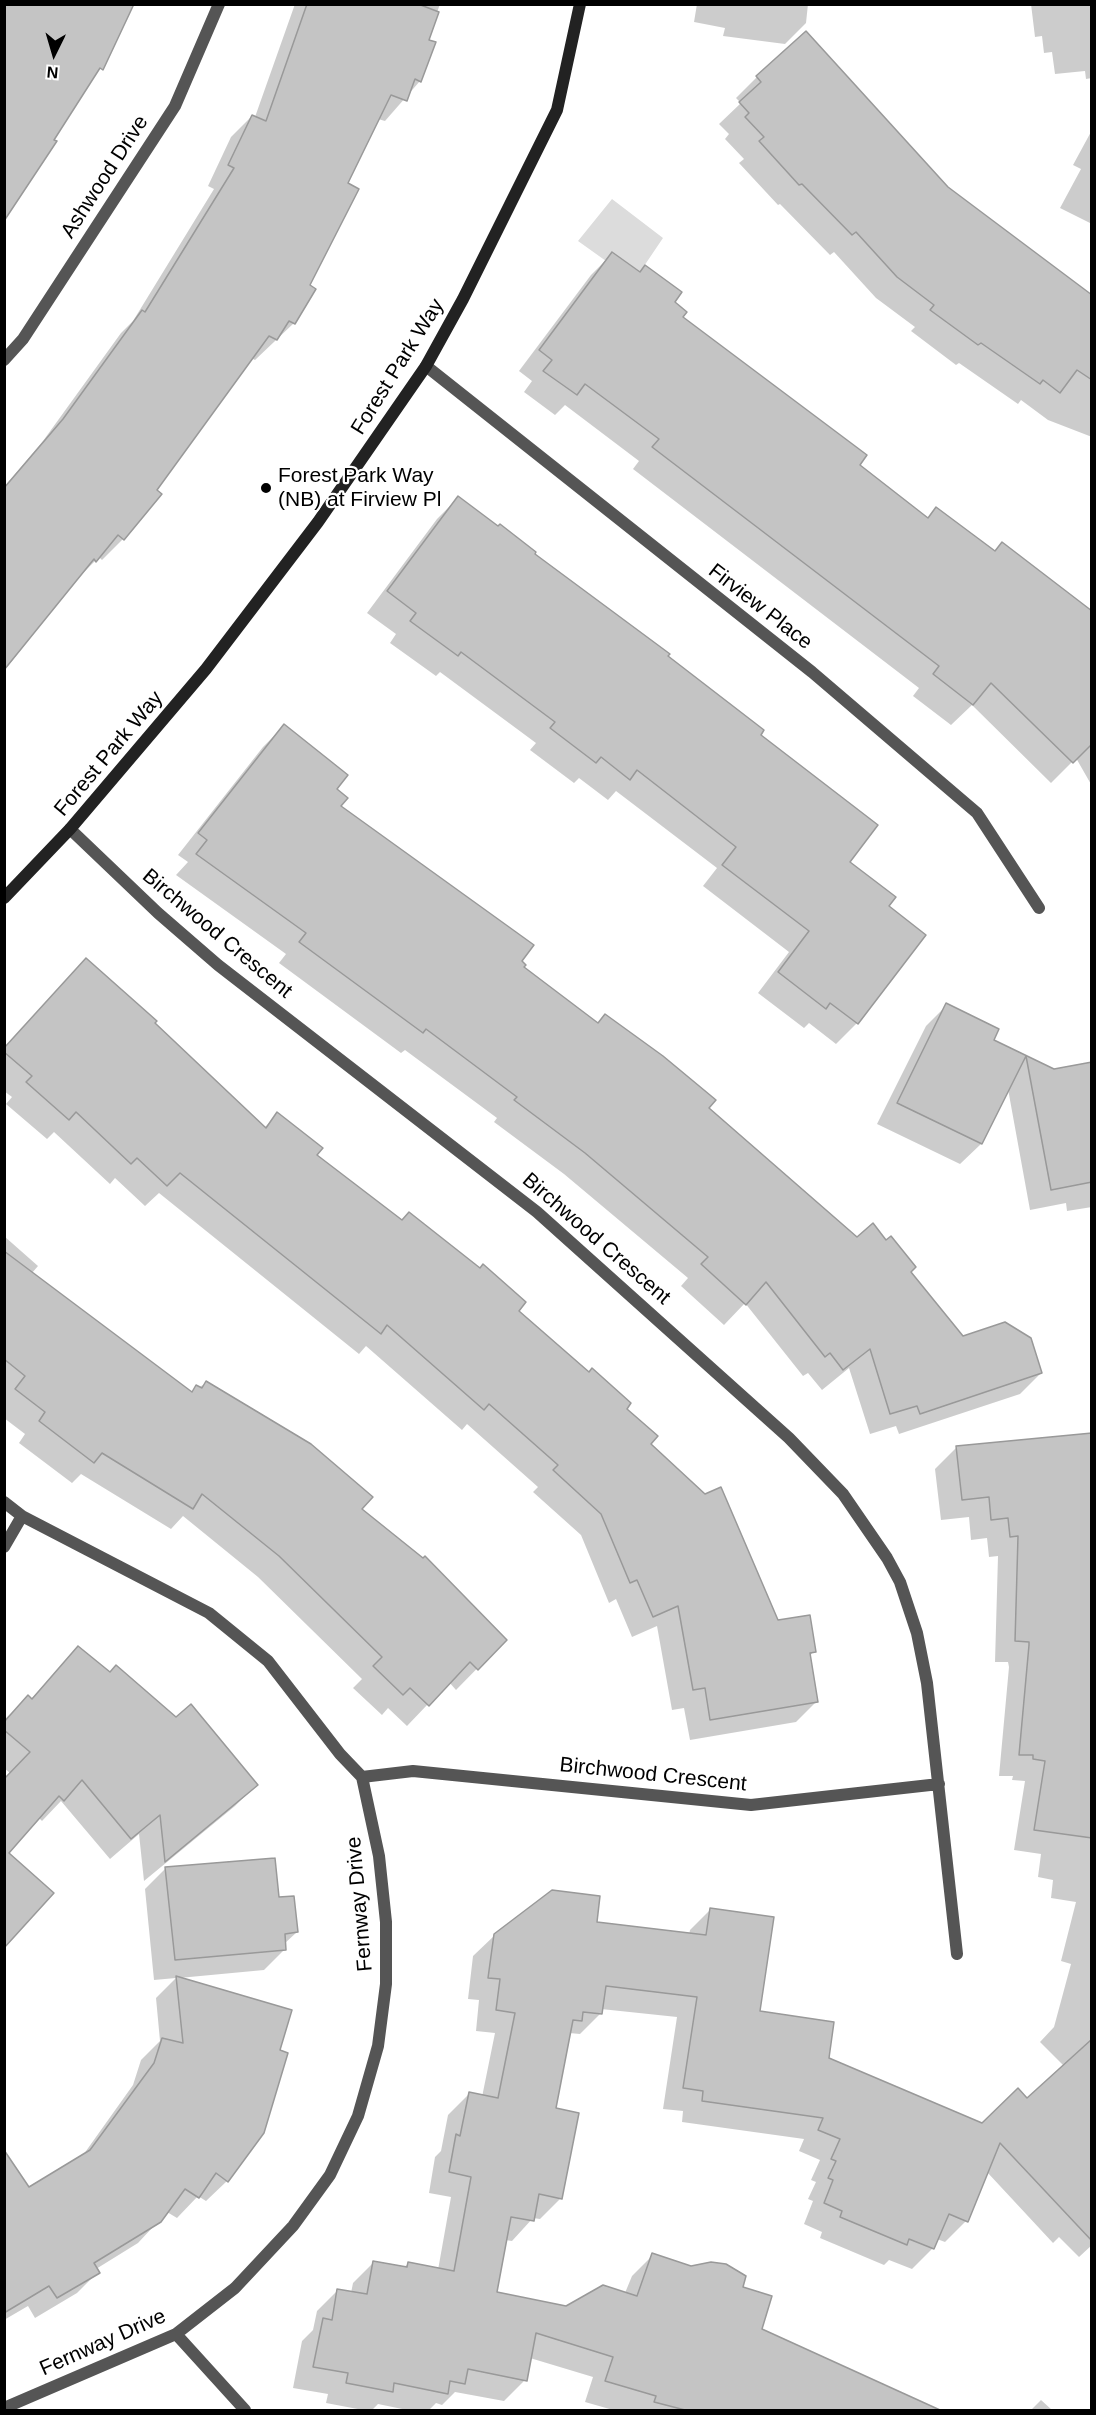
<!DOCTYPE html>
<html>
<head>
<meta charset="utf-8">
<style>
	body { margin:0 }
	#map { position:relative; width:1096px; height:2415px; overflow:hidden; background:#fff; font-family:Arial,sans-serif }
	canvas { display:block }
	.frame { position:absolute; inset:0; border:6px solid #000; pointer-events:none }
	.north { position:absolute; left:24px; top:24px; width:60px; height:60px; -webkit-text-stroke:4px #fff; paint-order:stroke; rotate:185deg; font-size:16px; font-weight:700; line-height:24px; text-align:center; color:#000 }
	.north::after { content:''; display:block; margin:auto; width:21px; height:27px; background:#000; clip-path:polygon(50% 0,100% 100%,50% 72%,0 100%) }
</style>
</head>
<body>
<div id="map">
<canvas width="1096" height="2415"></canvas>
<div class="frame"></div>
<div class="north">N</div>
</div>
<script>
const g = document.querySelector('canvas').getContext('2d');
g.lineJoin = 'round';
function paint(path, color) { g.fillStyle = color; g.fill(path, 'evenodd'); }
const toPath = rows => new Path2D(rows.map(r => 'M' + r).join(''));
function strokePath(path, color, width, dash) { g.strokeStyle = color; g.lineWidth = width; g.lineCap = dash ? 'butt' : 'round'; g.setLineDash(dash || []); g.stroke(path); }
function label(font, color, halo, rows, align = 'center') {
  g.font = font + ' Arial,sans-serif'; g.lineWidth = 4.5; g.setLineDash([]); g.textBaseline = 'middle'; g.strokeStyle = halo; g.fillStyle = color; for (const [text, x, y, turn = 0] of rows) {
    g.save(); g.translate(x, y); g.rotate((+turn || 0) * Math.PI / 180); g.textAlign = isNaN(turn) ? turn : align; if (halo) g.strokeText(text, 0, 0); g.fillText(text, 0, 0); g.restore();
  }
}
const green = toPath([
	[612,199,663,238,640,272,612,252,606,261,578,241]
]);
const shadow = toPath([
	[295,4,440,4,427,41,420,81,385,121,378,119,346,184,308,286,314,289,294,323,255,360,251,358,155,490,123,539,102,560,99,557,75,581,4,671,4,487,43,441,121,333,133,321,214,189,208,186,231,137,252,116,255,117],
	[697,4,808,4,806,23,785,44,723,36,725,28,694,22],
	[1031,4,1092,4,1092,78,1086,79,1085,71,1055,74,1052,52,1044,53,1042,36,1035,37],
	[757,77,947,188,1092,296,1092,437,1048,420,1021,400,1018,404,959,363,956,365,911,331,915,327,876,298,834,252,830,255,780,204,778,205,739,163,744,159,725,139,729,134,719,124,741,103,736,98],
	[1092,130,1092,224,1060,208,1081,169,1073,165],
	[612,254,639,273,645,267,681,317,857,465,927,519,937,509,994,552,1090,612,1092,610,1092,786,1076,758,1051,783,972,705,951,725,913,696,919,688,633,469,639,461,565,405,555,415,524,392,532,381,519,371,591,275],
	[458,498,666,656,759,735,848,862,887,907,857,1023,836,1044,809,1023,804,1028,758,993,789,952,703,886,717,868,616,791,608,800,579,778,574,783,530,750,536,743,440,672,436,676,390,643,396,634,367,613,437,519],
	[284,726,335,789,339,806,520,962,522,968,707,1108,857,1239,909,1271,962,1338,1041,1373,1020,1394,899,1434,896,1426,870,1434,849,1368,822,1390,808,1373,803,1376,745,1303,724,1325,681,1286,688,1278,564,1174,494,1122,497,1118,405,1050,401,1053,279,963,286,954,176,875,188,862,178,855,263,747],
	[947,1005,992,1041,1053,1071,1092,1064,1092,1207,1067,1211,1066,1203,1030,1210,1008,1089,981,1144,960,1164,877,1124,926,1026],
	[153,1023,264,1128,278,1114,315,1155,517,1311,625,1409,777,1622,814,1651,809,1657,817,1701,796,1722,690,1740,684,1708,672,1710,657,1626,632,1637,616,1599,609,1603,581,1535,533,1492,538,1487,467,1424,462,1430,366,1346,359,1354,159,1193,145,1206,115,1178,110,1184,54,1132,47,1139,6,1104,12,1097,4,1091,4,1048],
	[4,1236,38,1266,32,1273,190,1393,206,1383,360,1509,505,1640,456,1690,449,1682,407,1726,388,1708,382,1715,353,1688,362,1679,258,1577,183,1516,171,1529,81,1474,72,1483,19,1443,25,1434,4,1418],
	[1092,1435,1092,2245,1079,2257,1059,2237,1053,2243,987,2172,966,2221,945,2242,937,2239,933,2248,912,2269,889,2260,884,2265,820,2238,822,2232,804,2224,813,2201,808,2199,816,2182,811,2180,820,2160,799,2151,804,2139,682,2122,683,2111,663,2109,677,2017,601,2009,601,2013,580,2034,569,2033,554,2109,561,2198,540,2219,533,2218,512,2241,505,2240,496,2293,567,2307,625,2293,632,2276,653,2255,741,2288,760,2329,909,2404,906,2410,613,2410,585,2402,593,2377,530,2358,525,2380,504,2401,455,2392,442,2405,436,2403,429,2410,407,2410,378,2404,372,2410,363,2410,326,2403,328,2394,293,2388,302,2341,313,2330,317,2311,338,2290,351,2293,353,2283,374,2262,403,2268,408,2264,438,2270,451,2197,429,2193,435,2157,441,2151,448,2115,469,2094,482,2097,495,2033,476,2031,479,2000,468,1999,473,1956,495,1935,595,1923,689,1935,690,1930,711,1909,758,2013,827,2059,982,2125,1027,2100,1064,2066,1040,2042,1054,2027,1071,1964,1061,1961,1076,1902,1051,1898,1053,1880,1038,1877,1041,1854,1014,1850,1025,1781,1012,1780,1013,1776,999,1776,1009,1667,1008,1662,995,1662,998,1556,989,1557,987,1538,971,1540,969,1517,941,1520,935,1469,956,1448],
	[78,1648,256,1785,235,1806,144,1881,139,1834,110,1859,61,1801,42,1821,38,1817,7,1853,10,1773,4,1768,4,1720,28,1697,31,1699],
	[166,1868,278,1899,297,1932,284,1944,285,1949,264,1970,179,1978,227,2181,206,2201,198,2196,177,2218,167,2212,138,2243,96,2269,98,2272,77,2293,35,2318,28,2306,4,2320,4,2187,28,2189,81,2158,133,2085,141,2060,160,2041,156,1998,176,1978,154,1980,145,1889],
	[1041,2400,1052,2410,1031,2410]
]);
const building = toPath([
	[4,4,134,4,103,70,100,68,54,140,57,141,4,221,4,4],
	[307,4,418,4,439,12,429,40,436,42,421,82,415,79,407,101,391,95,348,183,359,189,310,285,316,289,295,324,289,321,277,340,269,336,157,490,162,494,124,540,118,535,96,562,94,559,4,670,4,488,63,419,142,310,145,312,234,168,228,165,252,115,266,121,307,4],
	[806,31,948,187,1092,295,1092,380,1077,370,1060,393,1043,380,1040,384,981,343,978,345,930,310,934,305,897,277,856,232,852,235,802,184,799,185,759,141,764,137,745,117,749,113,739,102,761,82,756,76,806,31],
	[612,252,640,272,645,265,682,292,675,302,687,312,683,317,867,455,860,465,928,518,936,507,995,551,1002,542,1092,611,1092,744,1073,763,991,683,973,705,933,674,939,666,652,447,659,439,585,384,577,395,543,371,552,360,539,350,612,252],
	[458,496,498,526,500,524,536,552,535,554,670,654,668,656,764,730,761,735,878,825,850,862,896,897,889,906,926,935,858,1024,830,1003,826,1009,778,972,809,931,722,865,736,847,637,770,630,780,601,757,596,763,550,728,555,722,461,652,458,656,410,621,416,613,387,591,458,496],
	[284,724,348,775,337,789,348,798,341,806,534,945,522,961,526,965,524,967,598,1023,605,1014,663,1056,716,1100,709,1108,857,1237,873,1223,886,1240,891,1236,916,1267,911,1272,963,1336,1005,1322,1031,1338,1042,1373,920,1414,917,1406,890,1414,870,1349,843,1370,830,1353,825,1357,766,1282,746,1305,701,1264,708,1257,585,1153,514,1100,517,1097,426,1029,423,1033,299,942,306,933,196,854,207,840,198,833,284,724],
	[86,958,157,1021,155,1023,266,1128,277,1112,323,1148,317,1155,402,1220,409,1212,480,1268,483,1264,526,1302,519,1311,589,1372,592,1368,631,1403,627,1409,658,1436,651,1444,705,1494,721,1487,778,1620,810,1615,816,1652,810,1653,818,1702,710,1720,705,1688,693,1690,678,1606,653,1617,637,1580,630,1583,601,1514,553,1470,558,1465,489,1404,484,1410,387,1325,381,1334,180,1173,167,1186,137,1158,131,1164,76,1112,69,1120,26,1082,32,1076,4,1052,4,1048,86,958],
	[946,1003,999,1029,994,1040,1054,1069,1092,1062,1092,1182,1051,1190,1026,1056,982,1144,897,1103,946,1003],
	[4,1251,192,1392,196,1385,202,1388,206,1381,311,1444,373,1497,362,1509,423,1558,425,1556,507,1640,478,1670,470,1662,429,1706,410,1688,403,1695,373,1666,382,1657,279,1556,202,1494,193,1509,102,1453,94,1463,39,1421,45,1412,15,1389,25,1376,4,1359,4,1251],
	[1092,1433,1092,1838,1034,1830,1045,1761,1033,1759,1033,1755,1019,1755,1029,1645,1029,1642,1015,1641,1018,1536,1010,1537,1008,1518,991,1520,989,1497,962,1500,956,1446,1092,1433],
	[78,1646,110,1672,116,1665,176,1717,191,1704,258,1785,165,1862,160,1815,131,1839,82,1780,64,1801,59,1796,9,1853,54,1893,4,1948,4,1779,30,1752,4,1730,4,1722,28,1695,32,1699,78,1646],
	[275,1858,279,1897,294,1896,298,1932,285,1934,286,1950,175,1960,165,1867,275,1858],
	[552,1890,600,1896,597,1922,706,1935,710,1908,774,1917,760,2011,834,2022,829,2058,982,2123,1018,2088,1027,2098,1092,2039,1092,2241,1000,2143,968,2222,949,2214,934,2249,909,2239,907,2245,840,2217,842,2211,824,2203,833,2180,828,2178,836,2161,831,2159,840,2139,818,2130,823,2118,702,2101,703,2091,683,2088,697,1997,606,1986,602,2014,583,2012,582,2021,573,2020,556,2108,579,2113,562,2199,539,2194,534,2221,511,2217,497,2292,566,2306,603,2285,637,2296,652,2253,691,2266,711,2262,726,2264,746,2276,743,2287,772,2296,762,2329,940,2410,685,2410,654,2402,656,2396,605,2381,613,2357,536,2333,527,2381,468,2369,465,2384,450,2381,448,2394,394,2383,393,2392,346,2383,348,2373,313,2367,323,2318,332,2320,337,2289,367,2294,373,2261,407,2267,408,2262,454,2271,471,2177,449,2172,456,2134,460,2136,469,2092,498,2098,515,2013,496,2010,500,1979,488,1978,494,1934,552,1890],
	[176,1976,292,2010,280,2050,288,2053,264,2133,228,2182,216,2173,199,2198,185,2189,161,2222,94,2263,100,2273,57,2298,49,2286,4,2313,4,2150,29,2187,90,2150,154,2063,162,2038,183,2043,176,1976]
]);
const street = toPath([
	[4,360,23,339,175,106,219,4],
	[426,366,812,672,977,813,1039,908],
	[70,829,158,913,218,965,537,1212,789,1438,843,1494,887,1558,900,1582,917,1633,927,1683,957,1954],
	[4,1502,22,1516,209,1613,268,1661,340,1754,362,1777,379,1856,386,1922,386,1984,378,2046,358,2116,330,2175,293,2226,235,2288,176,2334,4,2408],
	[4,1547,22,1516],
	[362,1777,413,1771,751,1805,939,1784],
	[176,2334,245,2410]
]);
const secondary = toPath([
	[4,898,70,829,206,669,318,522,426,366,463,299,557,110,580,4]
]);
const markers = [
	[266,488,6,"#000"]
];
const streetNames = [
	["Ashwood Drive",105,177,-57],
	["Forest Park Way",398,367,-58],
	["Firview Place",760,607,38],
	["Forest Park Way",109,754,-50],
	["Birchwood Crescent",217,934,40],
	["Birchwood Crescent",596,1239,41],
	["Birchwood Crescent",653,1775,6],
	["Fernway Drive",360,1904,-95],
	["Fernway Drive",103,2343,-24]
];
const poiNames = [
	["Forest Park Way",278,476],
	["(NB) at Firview Pl",278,500]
];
paint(green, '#dcdcdc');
paint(shadow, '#0003');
paint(building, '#c4c4c4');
strokePath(building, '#999', 1.5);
strokePath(street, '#555', 12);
strokePath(secondary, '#222', 12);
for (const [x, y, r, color] of markers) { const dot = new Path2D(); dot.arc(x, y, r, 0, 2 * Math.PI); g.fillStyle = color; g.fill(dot); strokePath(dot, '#fff', 2); }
label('21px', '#000', '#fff', streetNames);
label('21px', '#000', '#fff', poiNames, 'left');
</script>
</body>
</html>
